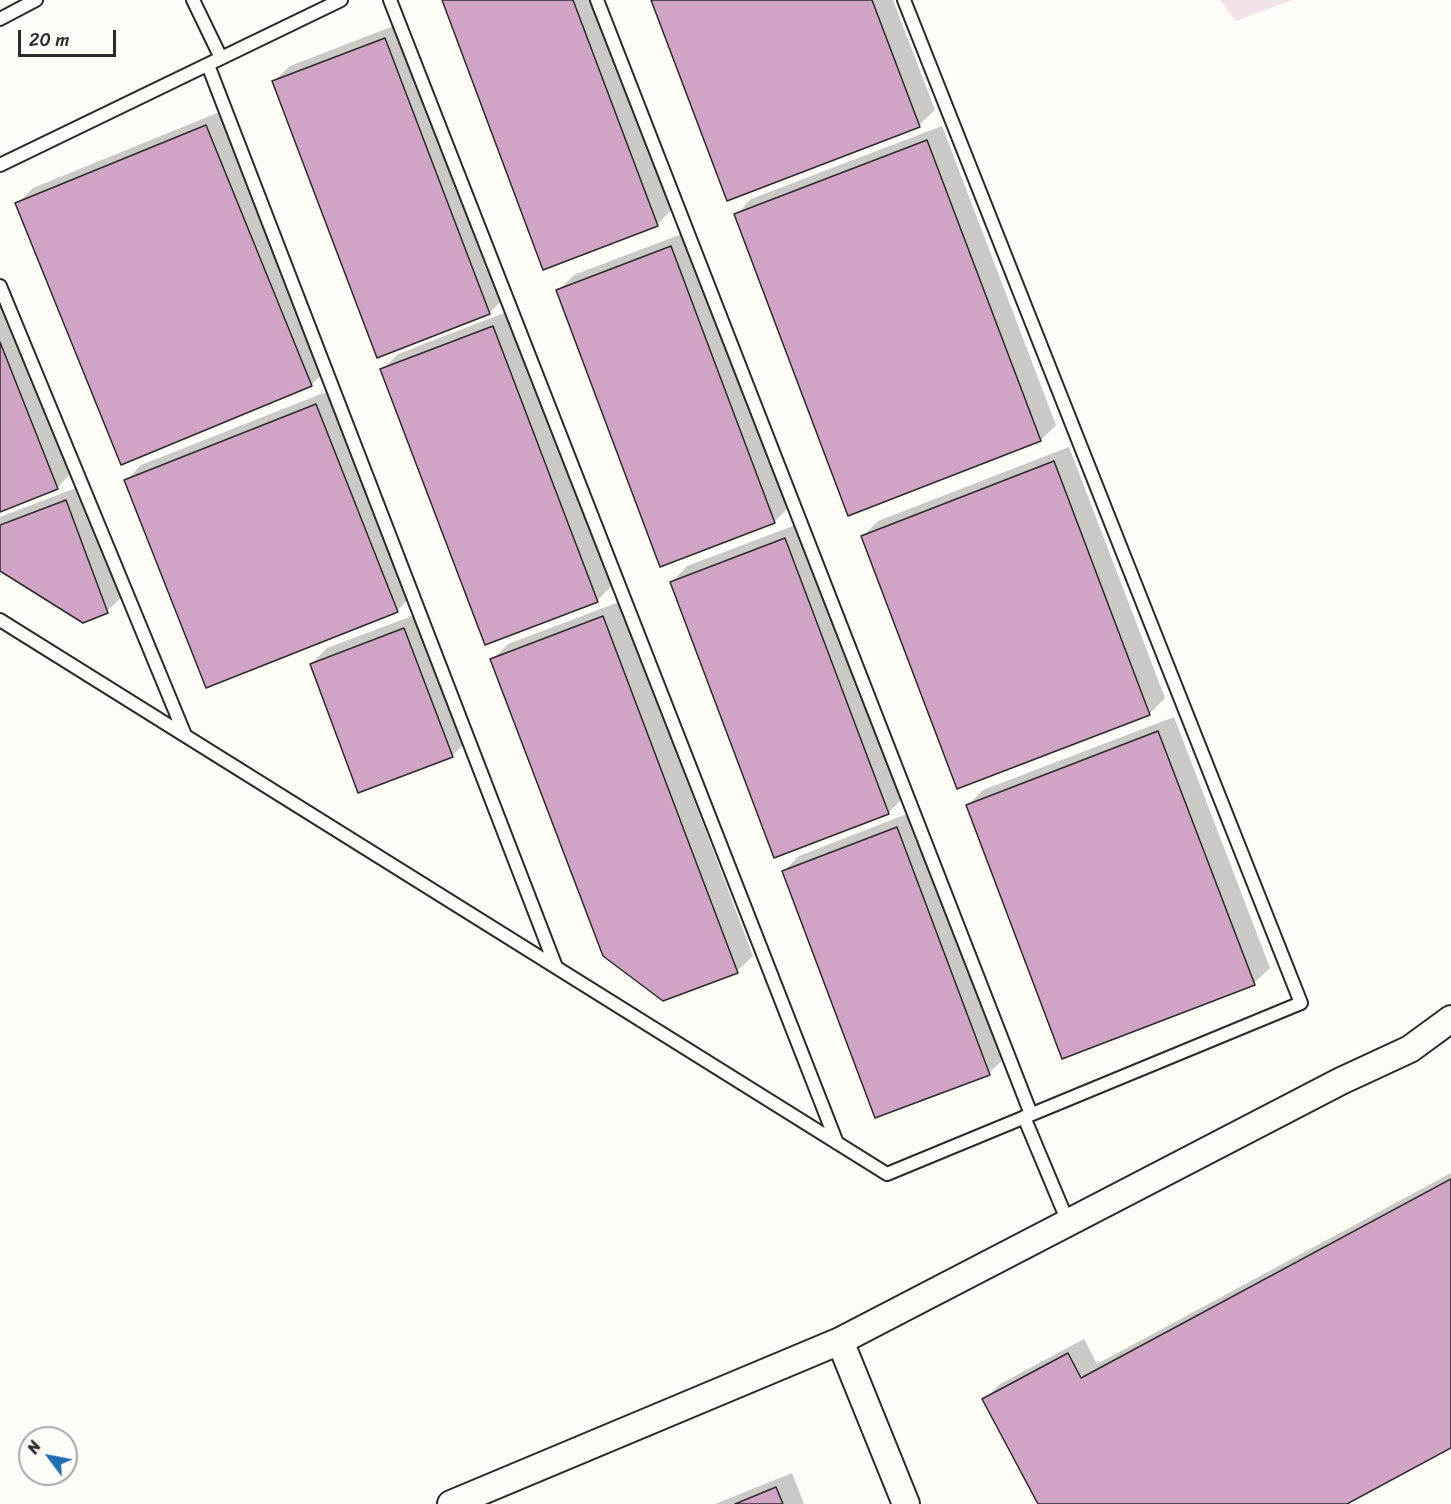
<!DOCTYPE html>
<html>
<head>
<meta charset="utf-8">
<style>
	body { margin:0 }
	#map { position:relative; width:1451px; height:1504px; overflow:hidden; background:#fdfcf7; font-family:Sriracha,sans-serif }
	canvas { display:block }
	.north { position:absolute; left:18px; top:1426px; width:60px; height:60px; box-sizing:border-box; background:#fdfcf7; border:2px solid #a9a8a5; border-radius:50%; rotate:302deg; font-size:16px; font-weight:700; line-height:24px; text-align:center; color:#2b2b2b }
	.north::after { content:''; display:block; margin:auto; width:21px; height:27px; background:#1f6fb2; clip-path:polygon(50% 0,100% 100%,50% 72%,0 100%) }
	.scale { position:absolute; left:18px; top:30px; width:98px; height:27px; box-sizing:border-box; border:3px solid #2b2b2b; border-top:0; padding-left:8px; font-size:18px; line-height:21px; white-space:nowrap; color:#2b2b2b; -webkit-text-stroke:4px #fdfcf7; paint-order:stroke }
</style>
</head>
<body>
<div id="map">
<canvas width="1451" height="1504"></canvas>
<div class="north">N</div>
<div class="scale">20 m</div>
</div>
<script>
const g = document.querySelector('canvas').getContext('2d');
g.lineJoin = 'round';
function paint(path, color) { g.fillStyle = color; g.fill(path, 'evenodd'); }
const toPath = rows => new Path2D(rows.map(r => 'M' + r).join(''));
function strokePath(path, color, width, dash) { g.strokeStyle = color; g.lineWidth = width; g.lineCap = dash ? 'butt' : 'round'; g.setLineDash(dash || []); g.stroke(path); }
const built = toPath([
	[1220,0,1292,0,1236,21]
]);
const shadow = toPath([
	[443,0,594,0,672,209,657,225],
	[652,0,893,0,935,110,919,125],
	[401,23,505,298,489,313,274,81,290,66],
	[222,111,327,370,311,385,17,204,33,188],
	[942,126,1056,425,1041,440,736,215,751,199],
	[687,232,790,506,774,522,558,291,574,275],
	[0,288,72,472,57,488,0,511],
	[509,311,612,585,597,601,382,370,398,354],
	[331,390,412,595,397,611,126,481,141,465],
	[1069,447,1165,698,1149,714,863,536,878,521],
	[81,486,123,596,107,611,0,569,0,517],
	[801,523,904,797,888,813,672,582,687,566],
	[619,602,753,956,737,971,664,1000,492,660,508,644],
	[420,613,468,740,452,756,311,664,327,648],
	[1174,717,1270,968,1254,983,967,806,983,790],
	[912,812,1005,1058,989,1073,784,871,799,856],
	[1451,1173,1451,1446,1344,1504,1040,1504,984,1400,1000,1384,1084,1339,1097,1364],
	[792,1473,804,1504,715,1504]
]);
const building = toPath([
	[442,0,573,0,658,226,543,270,442,0],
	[651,0,872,0,920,127,727,201,651,0],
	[385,38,490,314,377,358,272,81,385,38],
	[206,125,312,386,121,465,15,203,206,125],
	[927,140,1041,441,848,516,734,214,927,140],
	[671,246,775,523,660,567,556,290,671,246],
	[493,326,598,602,485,645,380,369,493,326],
	[0,342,58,489,0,512,0,342],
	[316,404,398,612,206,688,124,480,316,404],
	[1054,461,1150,715,957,789,861,536,1054,461],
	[66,500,108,613,83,623,0,571,0,525,66,500],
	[785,538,889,814,774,858,670,582,785,538],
	[603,616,738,973,663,1001,603,956,490,659,603,616],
	[404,628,453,757,358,793,310,664,404,628],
	[1158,731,1255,985,1062,1059,966,805,1158,731],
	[897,827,990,1075,875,1118,782,871,897,827],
	[1451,1179,1451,1448,1347,1504,1038,1504,982,1399,1068,1353,1081,1378,1451,1179],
	[776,1487,783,1504,735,1504,776,1487]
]);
const service = toPath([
	[193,0,221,58],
	[390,0,837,1143],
	[597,0,1031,1114],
	[0,19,36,0],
	[208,65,556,967],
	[0,165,341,0],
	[0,286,185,735],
	[0,620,887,1174,1301,1003,904,0],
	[1024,1117,1068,1222]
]);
const minor = toPath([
	[840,1341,906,1504],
	[451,1504,840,1341,1341,1081,1410,1049,1451,1019]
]);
paint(built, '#f0e2e8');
paint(shadow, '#0003');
paint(building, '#d1a4c6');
strokePath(building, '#2b2b2b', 1.5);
strokePath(service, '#2b2b2b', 16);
strokePath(minor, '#2b2b2b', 30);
strokePath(service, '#fdfcf7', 12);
strokePath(minor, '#fdfcf7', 26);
</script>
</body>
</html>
